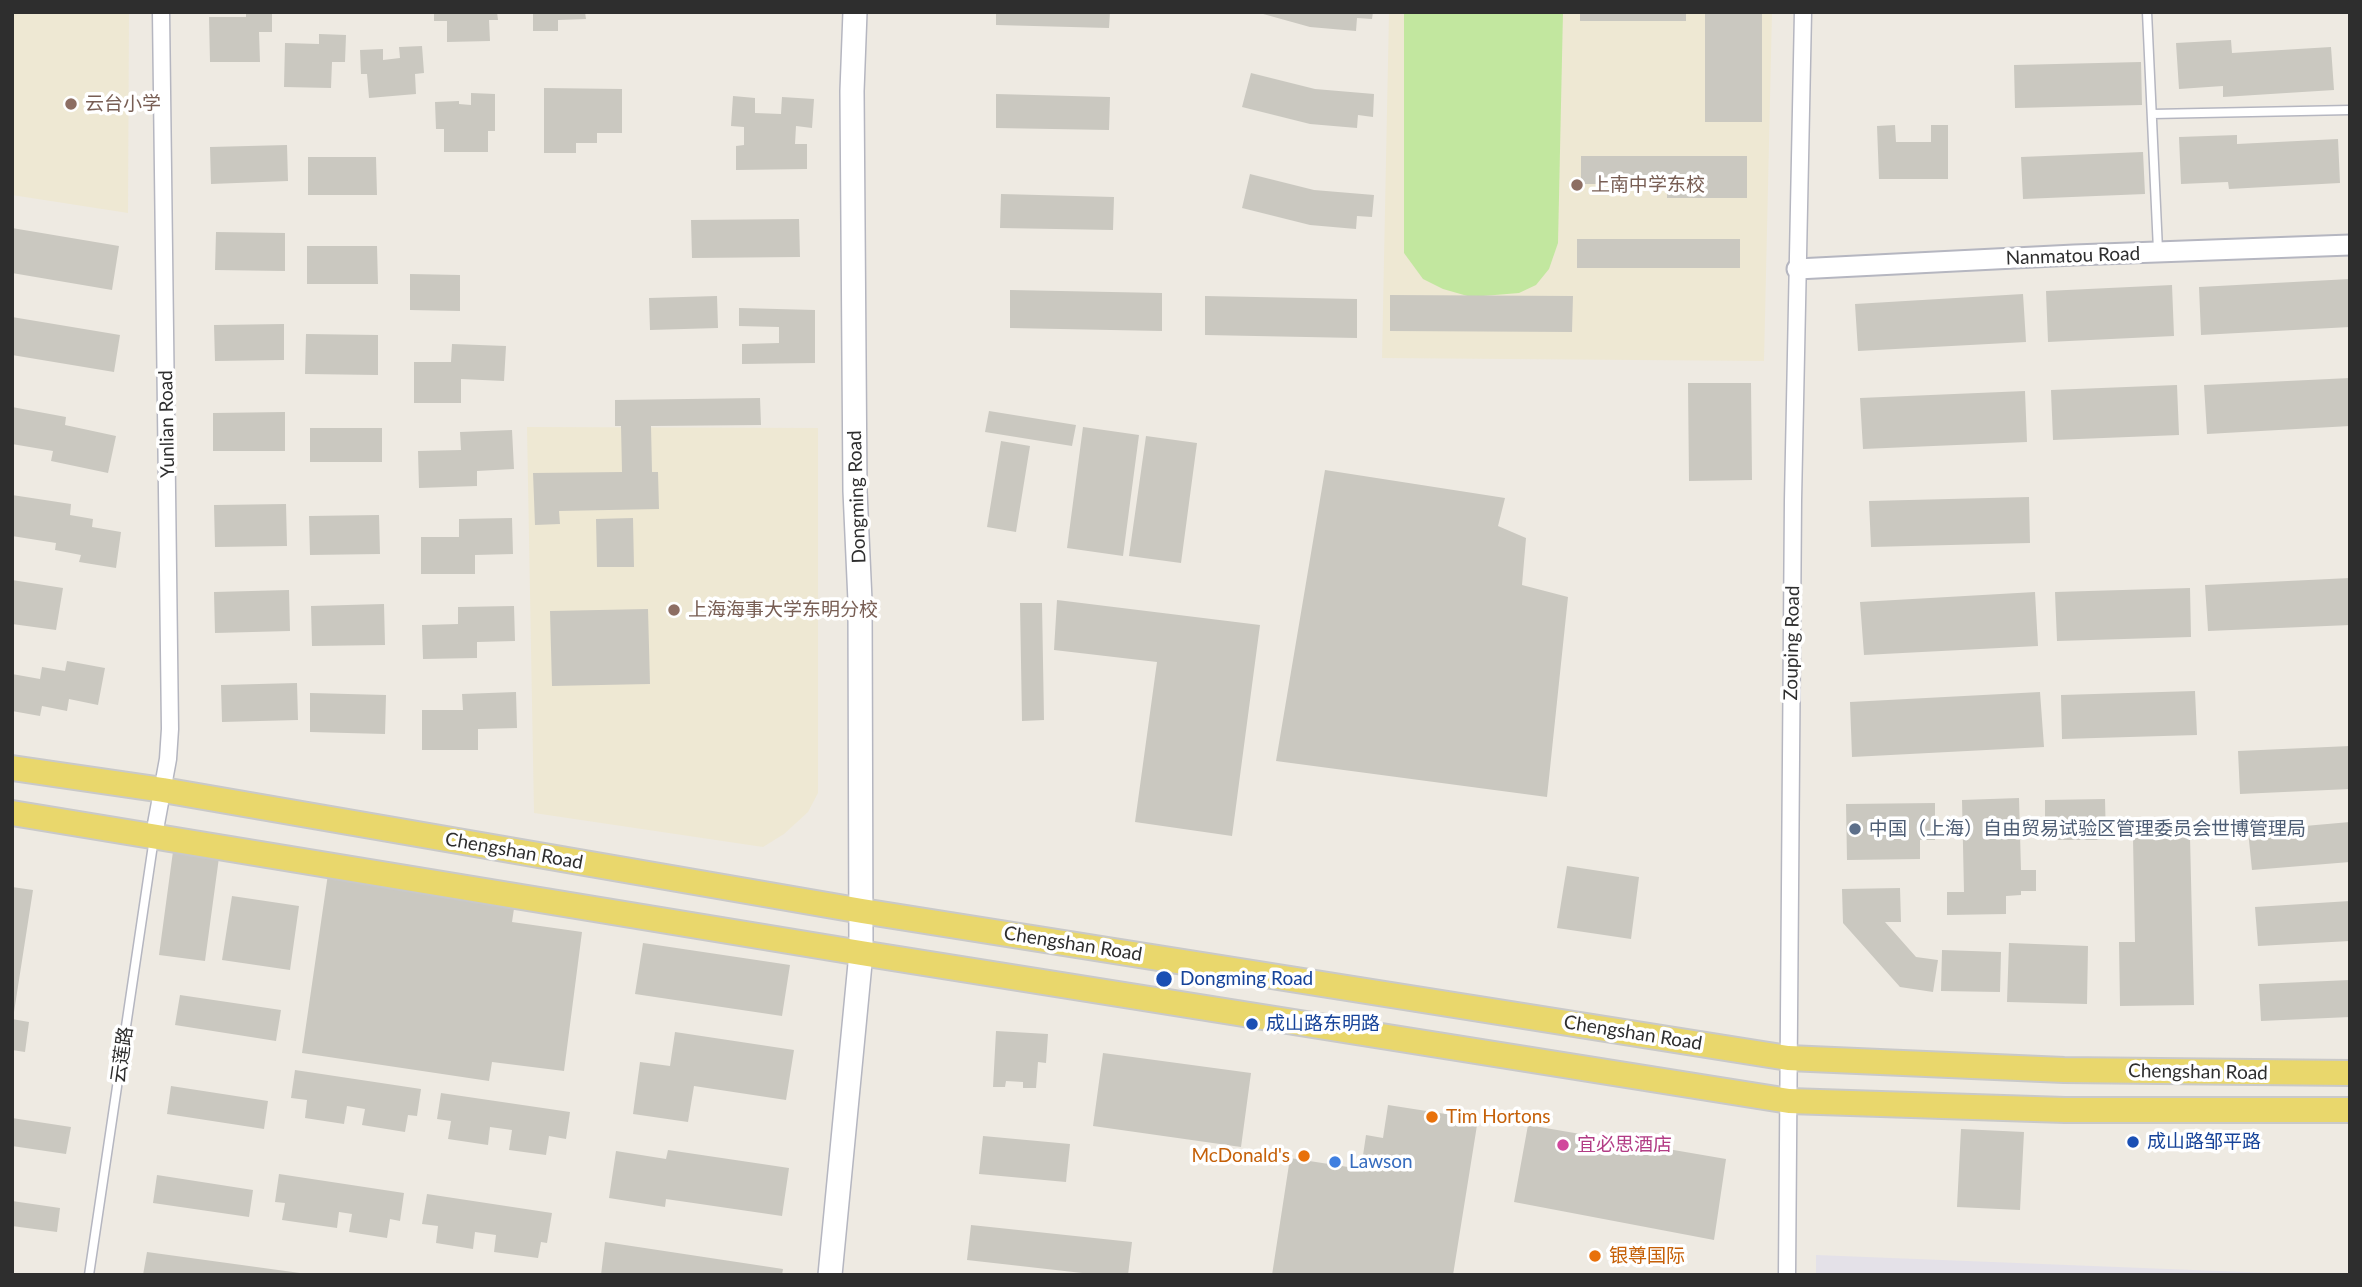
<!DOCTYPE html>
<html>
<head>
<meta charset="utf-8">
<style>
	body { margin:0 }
	#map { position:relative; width:2362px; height:1287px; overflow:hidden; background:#eeeae2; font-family:Lato,sans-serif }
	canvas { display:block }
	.frame { position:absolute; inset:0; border:14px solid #2e2e2e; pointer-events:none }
</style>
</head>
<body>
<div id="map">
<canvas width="2362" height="1287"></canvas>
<div class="frame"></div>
</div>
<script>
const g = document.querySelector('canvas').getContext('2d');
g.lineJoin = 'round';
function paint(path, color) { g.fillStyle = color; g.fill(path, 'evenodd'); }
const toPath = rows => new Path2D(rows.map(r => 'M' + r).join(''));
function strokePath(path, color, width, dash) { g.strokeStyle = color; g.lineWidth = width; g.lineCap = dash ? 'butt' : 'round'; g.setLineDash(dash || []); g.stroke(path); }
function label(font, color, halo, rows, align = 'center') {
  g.font = font + ' Lato,"Noto Sans SC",sans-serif'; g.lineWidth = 7; g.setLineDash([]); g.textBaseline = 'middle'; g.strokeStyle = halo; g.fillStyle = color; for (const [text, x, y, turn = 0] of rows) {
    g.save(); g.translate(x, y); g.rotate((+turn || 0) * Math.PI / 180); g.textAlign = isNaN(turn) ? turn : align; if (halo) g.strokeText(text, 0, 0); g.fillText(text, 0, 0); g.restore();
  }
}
const industrial = toPath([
	[1816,1255,2319,1275,1816,1275]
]);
const education = toPath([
	[12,12,129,12,128,213,12,195],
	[1389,12,1772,12,1764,361,1382,358],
	[527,427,818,428,818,793,808,812,784,834,763,847,534,813]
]);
const pitch = toPath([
	[1404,12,1563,12,1558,243,1549,269,1536,285,1519,293,1471,297,1443,289,1423,279,1404,253]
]);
const building = toPath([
	[246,12,272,12,272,32,259,32,260,62,210,62,209,17,246,17],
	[434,12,497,12,498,20,489,20,490,41,447,42,447,21,434,21],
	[533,12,585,12,586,19,558,20,558,31,533,31],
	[996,12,1110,12,1109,28,996,25],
	[1256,12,1373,12,1372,19,1357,18,1356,31,1310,27],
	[1580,12,1686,12,1686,21,1580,21],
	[1705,12,1762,12,1762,122,1705,122],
	[319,34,346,35,345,62,332,62,331,88,284,87,285,43,319,44],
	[2231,40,2232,53,2331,47,2334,90,2223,97,2223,86,2179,89,2176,43],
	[422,46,424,73,415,74,416,94,369,98,367,74,361,74,360,50,383,49,383,60,400,58,399,47],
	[2141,62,2142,105,2015,108,2014,65],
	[1251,73,1315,89,1374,94,1373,117,1358,115,1357,128,1310,124,1242,107],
	[544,88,622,89,622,133,597,133,597,143,576,143,576,153,544,153],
	[471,93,495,94,495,131,488,131,488,152,444,152,444,129,436,129,435,102,459,101,459,104,471,105],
	[996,94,1110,97,1109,130,996,128],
	[733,96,755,98,755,113,781,114,782,97,814,99,812,128,796,126,795,144,807,144,807,169,736,170,736,146,744,145,744,127,731,126],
	[1895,125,1896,142,1931,142,1931,125,1948,125,1948,179,1879,179,1877,126],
	[2237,135,2237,144,2338,139,2340,183,2229,189,2228,182,2181,184,2179,137],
	[287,145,288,181,211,184,210,147],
	[2143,152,2145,194,2023,199,2021,157],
	[1581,156,1747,156,1747,198,1667,198,1667,184,1581,184],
	[308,157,376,157,377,195,308,195],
	[1250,174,1314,190,1374,195,1372,217,1357,216,1356,229,1310,225,1242,208],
	[1001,194,1114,197,1113,230,1000,228],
	[799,219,800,257,692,258,691,220],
	[12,228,119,246,112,290,12,273],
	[216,232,285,233,285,271,215,270],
	[1577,239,1740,239,1740,268,1577,268],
	[307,246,377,246,378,284,307,284],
	[410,274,460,275,460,311,410,310],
	[2350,279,2350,327,2201,335,2199,287],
	[2172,285,2174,336,2048,342,2046,291],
	[1010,290,1162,293,1162,331,1010,328],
	[2023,294,2026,342,1858,351,1855,304],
	[1390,295,1573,296,1572,332,1390,331],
	[717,296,718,328,650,330,649,298],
	[1205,296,1357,299,1357,338,1205,335],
	[739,308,815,310,815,363,742,364,742,344,779,343,779,327,739,326],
	[12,317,120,335,114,372,12,355],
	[284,324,284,360,215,361,214,325],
	[306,334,378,335,378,375,305,374],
	[452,344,506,346,504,381,461,379,461,403,414,403,414,362,451,362],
	[2350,378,2350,426,2207,434,2204,385],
	[1688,383,1751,383,1752,480,1689,481],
	[2177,385,2179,435,2053,440,2051,390],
	[2025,391,2027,442,1863,449,1860,398],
	[760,398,761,425,651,426,652,472,658,472,659,509,559,511,560,524,535,525,533,473,622,472,621,426,615,426,615,400],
	[12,407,66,417,65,425,116,436,108,473,51,461,53,451,12,444],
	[989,411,1076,425,1072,446,985,432],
	[285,412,285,451,213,451,213,413],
	[1083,427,1139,435,1123,556,1067,548],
	[310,428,382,428,382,462,310,462],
	[512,430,514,469,477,471,477,486,419,488,418,451,461,450,460,432],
	[1146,436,1197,443,1181,563,1129,556],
	[1001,441,1030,446,1016,532,987,527],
	[1325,470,1505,498,1498,526,1526,538,1522,585,1568,597,1547,797,1276,761],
	[12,495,71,504,70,515,93,519,92,527,121,532,116,568,79,562,81,555,55,550,56,543,12,536],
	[2029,497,2030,543,1871,547,1869,501],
	[286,504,287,546,215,547,214,505],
	[379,515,380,554,310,555,309,516],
	[512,518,513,554,475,555,475,574,421,574,421,537,459,537,459,519],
	[633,518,634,567,597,567,596,519],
	[2350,578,2350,625,2208,631,2205,585],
	[12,580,63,588,56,630,12,624],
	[2190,588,2191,637,2057,641,2055,592],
	[289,590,290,631,215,633,214,592],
	[2035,592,2038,646,1864,655,1860,602],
	[1057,600,1260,625,1232,836,1135,822,1157,662,1054,650],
	[1020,603,1042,603,1044,720,1022,721],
	[384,604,385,645,312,646,311,606],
	[514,606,515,641,477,642,477,658,423,659,422,625,458,624,458,607],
	[648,609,650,684,552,686,550,611],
	[67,661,105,668,98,705,69,699,67,711,42,706,40,716,12,711,12,674,40,679,42,667,65,671],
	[297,683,298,720,222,722,221,685],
	[2195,691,2197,735,2062,739,2061,695],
	[516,692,517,728,478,729,478,750,422,750,422,710,463,710,462,694],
	[2040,692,2044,747,1852,757,1850,702],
	[310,693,386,695,385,734,310,732],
	[2350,746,2350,789,2240,794,2238,751],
	[2019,798,2021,870,2036,870,2036,891,2021,891,2021,895,2006,896,2006,914,1947,915,1947,892,1964,892,1962,800],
	[2105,799,2106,840,2045,840,2045,800],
	[1935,803,1935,840,1920,840,1920,859,1847,860,1846,804],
	[2350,822,2350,862,2252,870,2248,831],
	[2190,837,2194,1005,2120,1006,2119,942,2135,942,2133,838],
	[174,844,220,850,205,961,159,955],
	[1567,866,1639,877,1631,939,1557,928],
	[328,874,515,902,512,922,582,932,564,1071,492,1062,489,1081,302,1053],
	[12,887,33,890,14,1012,12,1012],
	[1900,888,1901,922,1885,922,1916,957,1938,960,1933,992,1900,987,1843,923,1842,889],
	[232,896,299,906,290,970,222,960],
	[2350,901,2350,941,2258,946,2255,907],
	[643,943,790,965,782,1016,635,994],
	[2009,943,2088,946,2087,1004,2007,1002],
	[1942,950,2001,952,2000,992,1941,991],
	[2350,980,2350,1017,2261,1021,2259,984],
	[180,995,281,1010,276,1041,175,1025],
	[12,1019,29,1022,25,1052,12,1050],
	[996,1031,1048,1034,1046,1063,1038,1062,1036,1088,1023,1088,1023,1082,1006,1081,1005,1087,993,1087],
	[675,1032,794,1050,786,1100,694,1086,688,1122,633,1114,640,1062,670,1066],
	[1103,1053,1251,1073,1241,1147,1093,1126],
	[295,1070,421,1089,417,1116,408,1115,405,1132,362,1125,365,1109,347,1106,344,1124,305,1118,307,1100,291,1098],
	[171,1086,268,1101,264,1129,167,1114],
	[441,1093,570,1112,566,1139,549,1136,546,1155,509,1150,512,1130,490,1127,488,1145,448,1139,451,1121,437,1119],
	[1388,1105,1478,1119,1453,1275,1272,1275,1290,1158,1361,1169,1366,1135,1383,1138],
	[12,1118,71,1127,66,1154,12,1146],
	[1528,1125,1726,1159,1714,1240,1514,1202],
	[1961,1129,2024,1132,2020,1210,1957,1207],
	[983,1136,1070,1144,1066,1182,979,1174],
	[668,1150,789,1168,782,1216,666,1199,665,1207,609,1198,616,1151,666,1159],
	[279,1174,404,1193,400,1221,390,1219,387,1238,349,1232,352,1214,339,1212,337,1228,282,1220,285,1203,275,1202],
	[157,1175,253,1190,249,1217,153,1203],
	[427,1194,552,1213,547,1243,541,1242,538,1258,494,1252,496,1235,475,1232,473,1249,436,1243,438,1226,422,1224],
	[12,1201,60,1208,57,1232,12,1226],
	[971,1225,1132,1242,1128,1275,1100,1275,967,1260],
	[605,1242,783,1269,782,1275,601,1275],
	[147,1252,300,1273,300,1275,143,1275]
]);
const service = toPath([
	[2147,12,2158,250],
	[2152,114,2350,110],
	[89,1275,154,838]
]);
const minor = toPath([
	[154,835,168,759,170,729,161,12],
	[1787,1275,1793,500,1803,12]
]);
const tertiary = toPath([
	[1797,269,2074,255,2350,245]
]);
const secondary = toPath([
	[830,1275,861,953,860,601,855,491,852,91,855,12]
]);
const primary = toPath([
	[12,768,163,790,862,911,1788,1058,2064,1070,2350,1073],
	[12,813,861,953,1789,1101,2065,1110,2350,1110]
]);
const markers = [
	[71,104,7,"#8d6e63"],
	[1577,185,7,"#8d6e63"],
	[674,610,7,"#8d6e63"],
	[1855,829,7,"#5c6f8a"],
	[1164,979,9,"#1a4fb4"],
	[1252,1024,7,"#1a4fb4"],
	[1432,1117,7,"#e8710a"],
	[2133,1142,7,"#1a4fb4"],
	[1563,1145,7,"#d1479c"],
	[1304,1156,7,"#e8710a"],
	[1335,1162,7,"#3f7fe0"],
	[1595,1256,7,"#e8710a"]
];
const educationNames = [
	["云台小学",85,104],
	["上南中学东校",1591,185],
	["上海海事大学东明分校",688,610]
];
const streetNames = [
	["Nanmatou Road",2073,256,-2],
	["Yunlian Road",167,424,-91],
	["Dongming Road",857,497,-92],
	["Zouping Road",1792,643,-89],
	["Chengshan Road",514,851,10],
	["Chengshan Road",1073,944,9],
	["Chengshan Road",1633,1033,9],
	["云莲路",122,1055,-82],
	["Chengshan Road",2198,1072,1]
];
const serviceNames = [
	["中国（上海）自由贸易试验区管理委员会世博管理局",1869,829]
];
const transitNames = [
	["Dongming Road",1180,979],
	["成山路东明路",1266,1024],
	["成山路邹平路",2147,1142]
];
const foodNames = [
	["Tim Hortons",1446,1117],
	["McDonald's",1290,1156,"right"],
	["银尊国际",1609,1256]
];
const hotelNames = [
	["宜必思酒店",1577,1145]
];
const shopNames = [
	["Lawson",1349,1162]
];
paint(industrial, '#e4e1e8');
paint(education, '#eee8d3');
paint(pitch, '#c2e79f');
paint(building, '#cac8c0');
strokePath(service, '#b5b6c0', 11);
strokePath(minor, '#b5b6c0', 19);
strokePath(tertiary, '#b5b6c0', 23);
strokePath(secondary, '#b5b6c0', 26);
strokePath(primary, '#c9c9c9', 28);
strokePath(service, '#fff', 8);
strokePath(minor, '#fff', 16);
strokePath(tertiary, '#fff', 19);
strokePath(secondary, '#fff', 23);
strokePath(primary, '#e9d76c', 24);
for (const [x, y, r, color] of markers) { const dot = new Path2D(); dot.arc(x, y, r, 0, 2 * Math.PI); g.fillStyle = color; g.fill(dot); strokePath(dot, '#fff', 2.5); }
label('19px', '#785e54', '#fff', educationNames, 'left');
label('19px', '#2e2e2e', '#fff', streetNames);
label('19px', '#4e5e75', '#fff', serviceNames, 'left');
label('19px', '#164399', '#fff', transitNames, 'left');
label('19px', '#c56008', '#fff', foodNames, 'left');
label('19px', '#b23c85', '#fff', hotelNames, 'left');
label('19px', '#366cbe', '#fff', shopNames, 'left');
</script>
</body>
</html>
